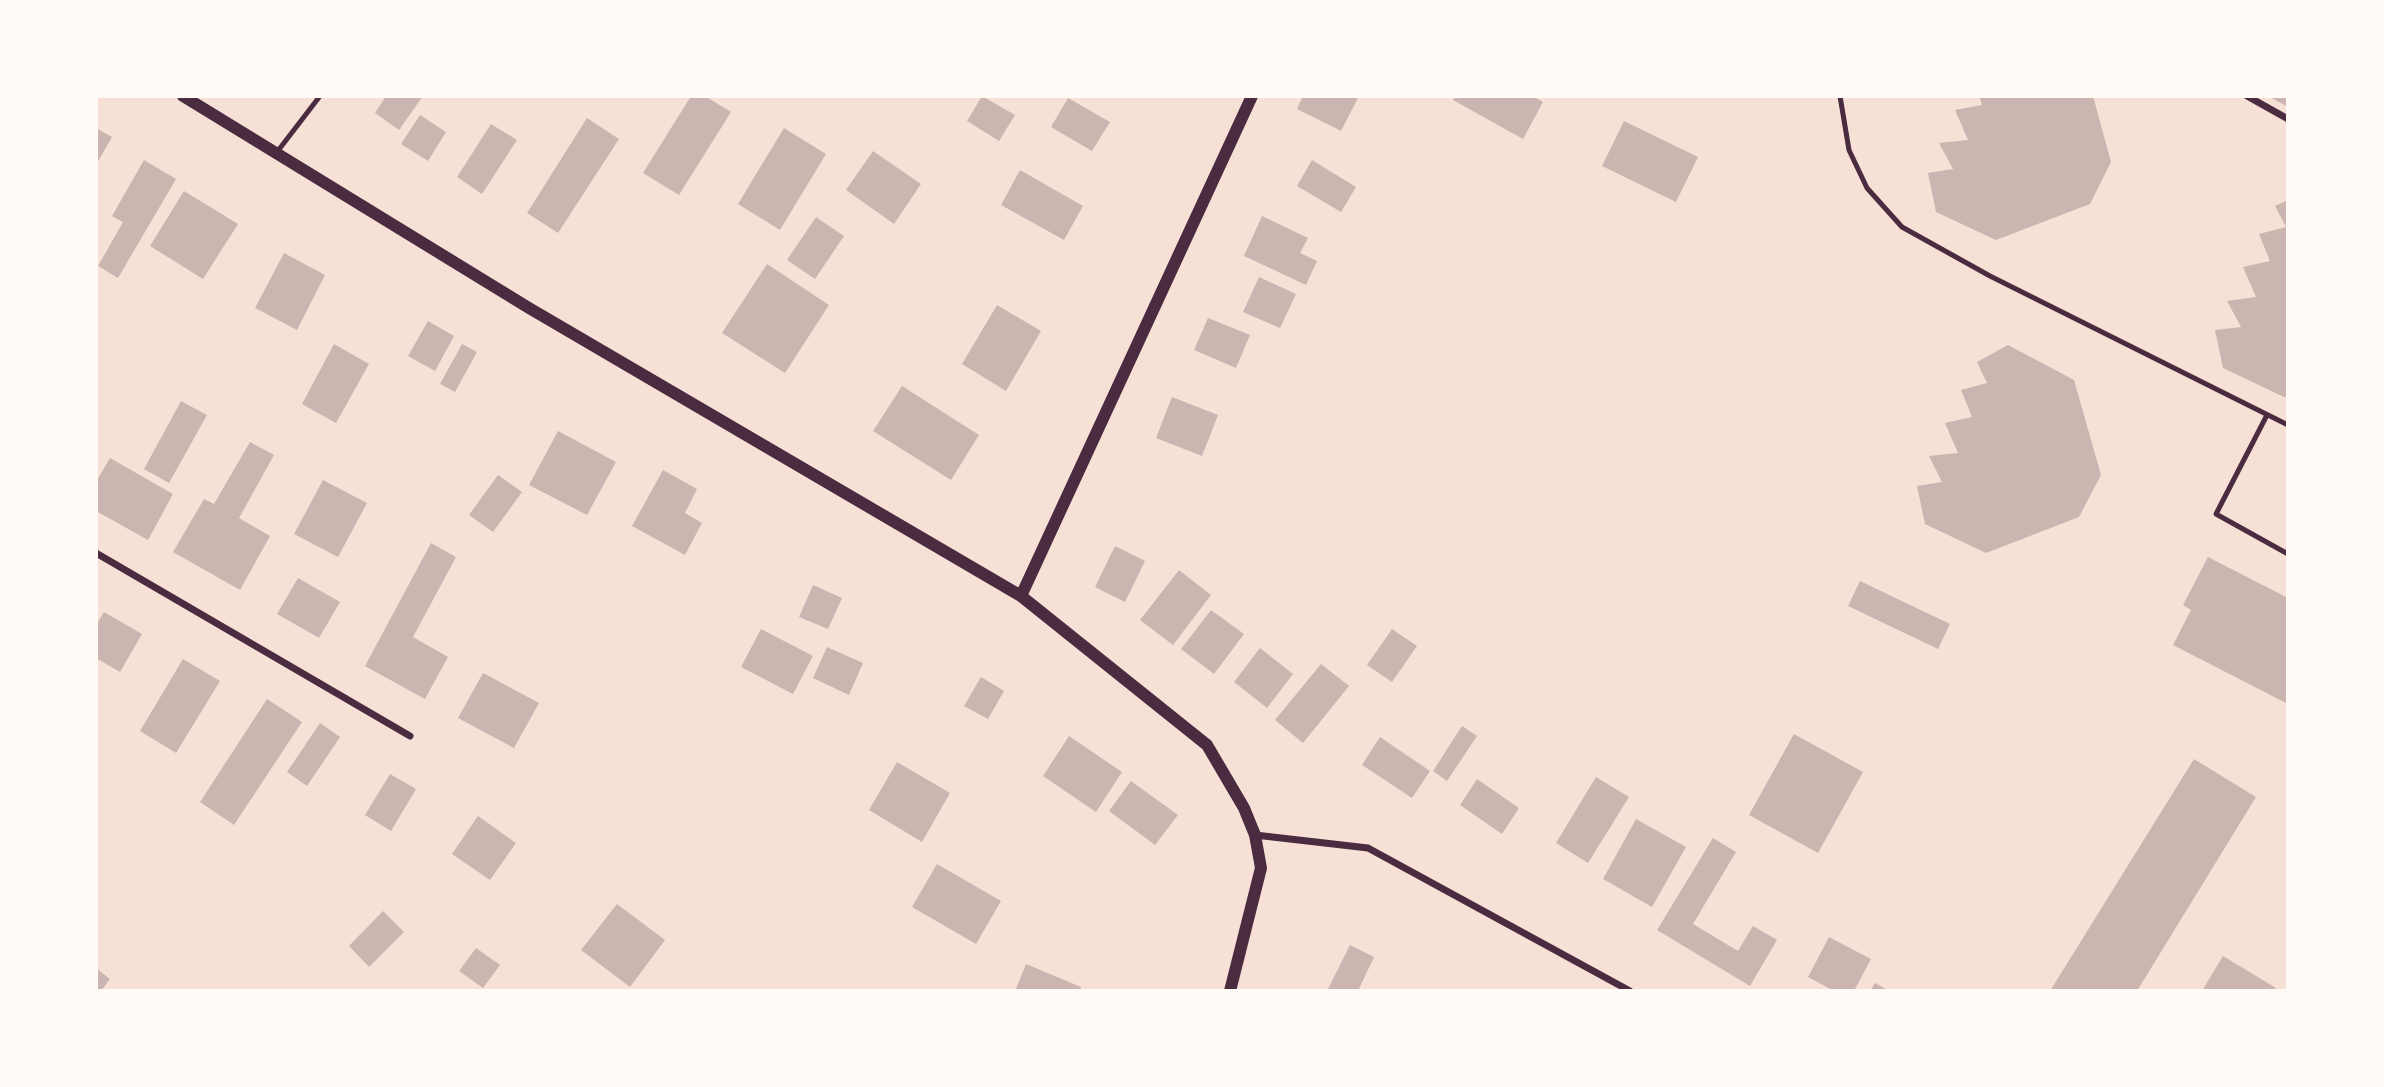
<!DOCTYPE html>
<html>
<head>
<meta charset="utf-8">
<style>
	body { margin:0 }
	#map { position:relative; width:2384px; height:1087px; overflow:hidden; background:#f7e1d7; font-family:Overpass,sans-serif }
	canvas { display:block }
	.frame { position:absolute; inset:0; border:98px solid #fffaf5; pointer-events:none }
</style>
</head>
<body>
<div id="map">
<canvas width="2384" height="1087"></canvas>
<div class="frame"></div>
</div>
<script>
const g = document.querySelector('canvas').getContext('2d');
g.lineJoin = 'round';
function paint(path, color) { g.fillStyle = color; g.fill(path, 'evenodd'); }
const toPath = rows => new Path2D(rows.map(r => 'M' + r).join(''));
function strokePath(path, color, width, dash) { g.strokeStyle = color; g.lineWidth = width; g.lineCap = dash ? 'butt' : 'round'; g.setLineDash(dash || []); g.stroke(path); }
const building = toPath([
	[386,96,423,96,399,130,375,113],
	[691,96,705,96,731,112,679,195,643,173],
	[982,96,1015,115,999,141,967,121],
	[1303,96,1359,96,1341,131,1297,109],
	[1455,96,1533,96,1543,102,1523,139,1453,100],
	[1979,96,2093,96,2111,162,2090,204,1996,240,1936,212,1928,173,1953,169,1939,143,1968,140,1955,110,1982,105],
	[2268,96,2288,96,2288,107],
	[1068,98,1110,122,1092,151,1051,127],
	[420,115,446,132,428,161,401,144],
	[587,118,619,139,558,233,527,213],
	[1624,121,1698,157,1676,202,1602,166],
	[491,124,517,140,482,194,457,177],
	[96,128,112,137,96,165],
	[784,128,826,154,780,230,738,204],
	[873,151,921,184,894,224,846,190],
	[144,160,176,179,118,278,98,266,123,222,112,216],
	[1312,160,1356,187,1341,212,1297,186],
	[1020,170,1083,206,1064,240,1001,205],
	[184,191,238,224,203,279,150,246],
	[2288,200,2288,396,2284,397,2223,368,2215,330,2241,327,2227,301,2256,297,2243,267,2270,261,2259,234,2286,227,2275,206],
	[1262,216,1308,238,1300,253,1317,261,1306,285,1244,256],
	[816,217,844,236,815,279,787,260],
	[284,253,325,275,297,330,255,308],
	[767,264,829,305,785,373,722,333],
	[1259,277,1296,294,1280,328,1243,312],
	[997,305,1041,331,1006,391,962,364],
	[1208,318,1250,335,1236,368,1194,350],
	[428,321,454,336,435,371,408,356],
	[334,344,369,364,336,423,302,404],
	[462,344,477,352,455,392,440,384],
	[2008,345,2074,380,2101,475,2079,517,1986,553,1925,524,1917,486,1942,482,1929,456,1958,453,1945,423,1972,417,1961,390,1987,383,1977,362],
	[902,386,979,435,951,480,873,431],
	[1172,397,1218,415,1202,456,1156,438],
	[181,401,207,415,169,483,144,469],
	[558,431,616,462,587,515,529,485],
	[250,442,274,455,239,518,270,536,240,590,173,552,204,499,214,504],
	[110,458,173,494,148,540,96,511,96,482],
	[663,470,697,489,685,513,702,523,685,555,632,526],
	[498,475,522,492,493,532,469,515],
	[323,480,367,503,338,557,294,534],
	[431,543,456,557,413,637,448,657,425,699,365,666],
	[1115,546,1145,561,1125,602,1095,587],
	[2208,557,2288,598,2288,704,2173,645,2191,610,2183,605],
	[1179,570,1211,595,1173,645,1140,620],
	[298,578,340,602,319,638,277,614],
	[1860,581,1950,624,1938,649,1848,606],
	[813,585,842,598,828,629,799,617],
	[1211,610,1244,634,1214,674,1181,649],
	[104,612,142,634,120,672,96,658,96,625],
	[761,629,813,656,793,694,741,667],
	[1392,629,1417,646,1392,682,1367,665],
	[827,647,863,663,849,695,813,678],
	[1260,648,1293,674,1267,708,1234,682],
	[183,659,220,681,176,753,140,731],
	[1321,664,1349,686,1303,743,1275,720],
	[483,673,539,703,514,748,458,718],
	[981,677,1004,691,988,719,964,706],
	[267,699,302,722,234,825,200,802],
	[320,723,340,737,307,786,287,772],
	[1462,726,1477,736,1447,781,1433,771],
	[1794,734,1863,772,1818,853,1749,815],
	[1069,736,1122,772,1096,812,1043,776],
	[1380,737,1430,771,1412,798,1362,765],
	[2194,759,2256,797,2137,991,2050,991],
	[897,762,950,793,922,842,869,810],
	[390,774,416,789,391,831,365,815],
	[1596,777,1629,797,1588,863,1556,843],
	[1477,779,1519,808,1502,834,1460,805],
	[1131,781,1178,815,1155,845,1109,811],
	[478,816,516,843,490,880,452,854],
	[1636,819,1686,847,1652,907,1603,879],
	[1713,838,1736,852,1693,924,1738,951,1753,926,1777,940,1750,986,1657,930],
	[937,864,1001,901,976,944,912,907],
	[617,904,665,940,630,987,581,950],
	[383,911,404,932,369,967,349,946],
	[1829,937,1871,959,1854,991,1834,991,1808,977],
	[1350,945,1374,957,1358,991,1331,991,1328,989],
	[476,948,500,965,483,988,459,971],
	[2223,956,2276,988,2275,991,2202,991],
	[1026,964,1081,987,1080,991,1015,991],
	[96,968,110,979,101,991,96,991],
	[1875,983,1889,991,1870,991]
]);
const service = toPath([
	[1840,96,1849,150,1867,188,1902,227,1990,276,2288,425],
	[277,152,320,96],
	[2267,415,2216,514,2288,554]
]);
const minor = toPath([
	[2247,96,2288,119],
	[96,553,410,736],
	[1255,835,1368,848,1630,991]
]);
const tertiary = toPath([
	[183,96,529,308,1021,596],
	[1230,991,1261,868,1255,835,1244,808,1207,745,1021,596,1252,96]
]);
paint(building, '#ccb4b1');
strokePath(service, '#4a2c40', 5);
strokePath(minor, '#4a2c40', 7);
strokePath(tertiary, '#4a2c40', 12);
</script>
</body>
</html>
